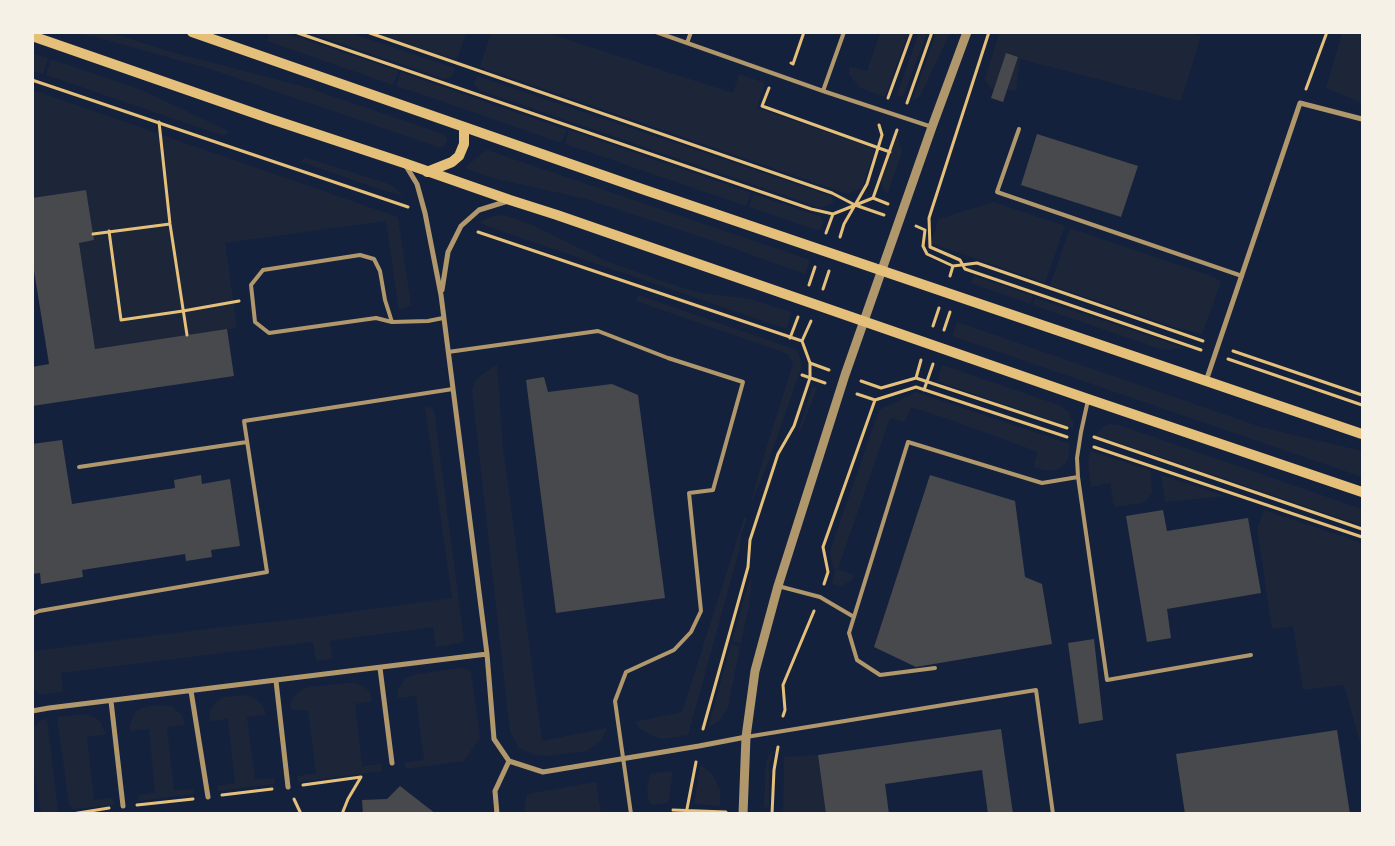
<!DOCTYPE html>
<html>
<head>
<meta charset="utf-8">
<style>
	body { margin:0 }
	#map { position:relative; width:1395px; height:846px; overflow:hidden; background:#14213d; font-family:Manrope,sans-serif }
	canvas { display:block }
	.frame { position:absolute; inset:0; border:34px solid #f6f1e7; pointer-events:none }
</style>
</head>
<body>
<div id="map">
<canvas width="1395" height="846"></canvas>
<div class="frame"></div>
</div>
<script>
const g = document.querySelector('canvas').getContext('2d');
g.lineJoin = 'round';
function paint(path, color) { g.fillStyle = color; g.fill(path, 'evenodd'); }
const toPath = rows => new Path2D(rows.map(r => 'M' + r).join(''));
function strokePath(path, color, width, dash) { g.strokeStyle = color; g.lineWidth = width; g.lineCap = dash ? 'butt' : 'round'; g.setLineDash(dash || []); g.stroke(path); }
const green = toPath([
	[544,32,733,93,739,74,765,83,757,108,873,148,874,152,862,188,848,194,480,67,491,33],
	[919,32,927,33,904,95,902,97,897,95],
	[1189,32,1201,36,1181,101,1020,59,1016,91,991,89,985,80,999,33],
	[72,33,112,33,168,51,309,88,443,134,447,139,447,141,444,147,438,147,210,69,96,37],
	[269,33,285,33,399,71,393,85,267,41],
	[310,33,351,33,455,68,452,76,445,79],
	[377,33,466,33,457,60],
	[880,33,908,33,885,97,860,88,849,74,849,66,867,71],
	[936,33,950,33,920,96,912,101],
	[1342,33,1362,33,1362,103,1326,88],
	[33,53,48,58,43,74,33,71],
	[51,59,142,90,230,132,224,136,46,75],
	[401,72,520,114,567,130,561,143,421,94,396,86],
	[477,76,831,196,833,201,833,203,821,208,479,90,474,84],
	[33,90,398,217,411,305,399,310,386,221,225,243,237,328,95,349,79,243,94,240,86,190,33,198],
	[569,130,751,193,746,206,565,144],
	[897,136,899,140,902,152,888,193,884,191,881,180],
	[487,150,810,260,805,274,707,239,586,199,492,178,466,168,468,165],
	[304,157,386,183,395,188,404,196,385,191,301,162],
	[753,194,820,216,823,222,819,231,749,207],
	[994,202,1065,226,1045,283,934,244,932,242,938,219],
	[501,215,511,217,532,225,606,261,668,283,701,293,750,299,791,312,787,327,784,328,512,235,485,225,480,222,490,217],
	[1070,228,1211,276,1216,278,1221,282,1202,334,1174,327,1050,285],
	[974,276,1033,296,1030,304,971,283],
	[638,295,797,350,802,365,769,461,752,501,751,501,767,446,793,364,788,354,636,301],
	[1035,298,1105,321,1185,348,1167,350,1160,349,1033,305],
	[957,322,1261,427,1362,451,1362,477,952,336],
	[497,365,503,447,542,741,607,728,601,741,587,751,546,756,534,755,518,747,510,731,472,390,476,379,491,368],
	[942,365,1059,405,1068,411,1073,422,1073,428,937,381],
	[812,387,817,388,804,422,799,433,798,432],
	[916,392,1070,444,1068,459,1066,463,1057,470,1050,471,1044,470,1035,468,1034,464,1038,452,945,418,911,407,905,422,890,418,838,569,854,575,853,579,842,586,834,585,832,583,835,571,831,560,830,553,831,548,879,410],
	[425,406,434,410,464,641,461,643,436,647,433,627,330,641,332,659,316,661,313,642,61,673,63,692,39,695,33,687,33,651,206,629,306,618,452,598],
	[1111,424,1119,425,1362,509,1362,525,1350,521,1351,519,1350,519,1349,521,1095,435,1104,426],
	[1090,451,1149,470,1151,474,1152,492,1147,500,1142,503,1114,507,1110,483,1091,487,1088,464],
	[1161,475,1225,496,1165,502],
	[1264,510,1362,543,1362,749,1344,685,1303,690,1293,626,1272,629,1257,528],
	[744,518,747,518,741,536,739,551,688,735,663,739,655,737,640,729,635,722,682,712],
	[752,577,749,606,741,643,732,641,749,581],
	[731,644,740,646,728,708,719,721,708,728],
	[457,668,463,668,471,672,480,738,464,761,405,769,405,763,424,760,416,696,398,698,398,689,405,679,412,675],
	[350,683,356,683,367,689,370,693,372,701,355,704,362,766,381,764,382,771,298,782,297,776,316,773,308,710,291,710,290,707,292,699,301,690,310,687],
	[247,695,257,700,262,705,265,711,265,715,247,717,255,780,274,778,275,784,218,791,217,786,235,783,228,719,209,721,210,710,217,701,225,697],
	[155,705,171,706,182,715,185,725,167,727,174,790,193,789,194,794,138,801,138,795,155,793,149,729,129,731,130,724,134,714,137,711,141,708],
	[81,714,89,715,96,718,101,723,106,734,87,737,94,800,113,798,114,805,73,809,69,805,57,717],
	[47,719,58,811,59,813,41,813,33,765,33,728,39,721],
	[774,749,769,766,769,805,766,808,764,807,766,762,769,755],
	[818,755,826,813,783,814,784,757],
	[700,765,711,773,715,779,720,791,720,806,694,804],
	[667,771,671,772,673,773,668,803,652,805,649,802,647,789,650,774],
	[596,782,601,813,524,813,527,794]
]);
const building = toPath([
	[1006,53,1018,57,1003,102,991,98],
	[1037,134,1138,166,1121,217,1021,185],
	[86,190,94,240,79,243,95,349,227,329,234,376,32,406,32,367,49,364,32,258,32,198],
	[544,377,548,392,612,384,638,395,665,598,556,613,526,380],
	[62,440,72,504,175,488,174,480,201,475,202,484,230,479,240,546,211,550,212,557,186,561,185,554,82,570,83,577,41,584,40,573,32,574,32,444],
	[930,475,1015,501,1025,577,1042,584,1052,644,916,667,874,647],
	[1163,510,1167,531,1248,518,1261,593,1167,609,1171,638,1147,642,1126,516],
	[1094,639,1103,720,1079,724,1068,643],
	[1001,729,1013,814,988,814,982,770,885,784,889,814,826,814,818,755],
	[1337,730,1350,814,1185,814,1176,754],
	[400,786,436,814,363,814,362,800,387,799]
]);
const path = toPath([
	[295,32,811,209,833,214,873,198,897,130],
	[367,32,832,193,855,205,867,184,882,135,879,125],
	[989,32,929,218,930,247,960,260,965,269,1201,350],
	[791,63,793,64,804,32],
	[32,80,408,207],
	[769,88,762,106,890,152],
	[1306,89,1327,32],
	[888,98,912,32],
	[907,103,932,32],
	[159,122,170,224,187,335],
	[873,198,888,204],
	[916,226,925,230,923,246,927,254,953,266],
	[109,231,121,320,183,311,239,301],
	[478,232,802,341,810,363],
	[826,233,833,214],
	[93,234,170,224],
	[840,237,844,224,855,205,884,215],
	[950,276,953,266,977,263,1203,341],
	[809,285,815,267],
	[823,289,829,271],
	[933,326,939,308],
	[944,330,950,312],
	[790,338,798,317],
	[802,341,811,321],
	[1233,351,1362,395],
	[1228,359,1362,405],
	[802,375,825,383],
	[916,378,1067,428],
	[861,381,881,388,916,378,921,360],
	[924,390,933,364],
	[857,394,875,400],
	[1094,437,1362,529],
	[1094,447,1362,537],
	[824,584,828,572,823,547,875,400,916,387,1067,437],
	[783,716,785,710,783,685,814,611],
	[703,729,748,567,750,540,778,454,794,426,810,378,810,363,829,370],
	[303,785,361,777,348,799,342,814],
	[222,795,272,789],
	[294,799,301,814],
	[137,805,193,799],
	[673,810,726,812],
	[72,814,109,808],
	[686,814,696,762],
	[772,814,774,770,778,747]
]);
const service = toPath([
	[656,32,823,91,932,127],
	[687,43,691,32],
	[823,91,844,32],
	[1019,129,997,192,1242,276],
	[392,322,385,300,380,271,374,259,360,255,263,270,251,285,255,322,269,333,376,318,392,322,428,321,443,318],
	[448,352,598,331,668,358,743,382,713,490,689,493,701,611,691,632,674,650,626,672,615,701,631,814],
	[1088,400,1081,432,1077,458,1078,477,1107,680,1251,655],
	[79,467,247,442],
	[778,586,820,597,854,617],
	[32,614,39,611,267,572,244,421,453,389],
	[935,668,880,675,857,660,849,633,908,442,1042,483,1078,477],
	[746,737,1036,690,1053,814]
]);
const minor = toPath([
	[406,166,417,184,425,213,441,295,487,654,494,739,509,761,543,772,699,746,746,737],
	[442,290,448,252,461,226,479,210,508,201],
	[1206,381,1300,103,1362,119],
	[380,668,392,763],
	[276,681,288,787],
	[191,691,208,797],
	[111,701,123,806],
	[32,711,49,708,487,654],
	[497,814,495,791,509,761]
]);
const tertiary = toPath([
	[743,814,746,737,755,671,778,586,845,375,932,127,967,32]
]);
const secondary = toPath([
	[192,32,642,189,1362,434],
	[32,36,271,119,404,163,510,200,557,215,1088,399,1362,492],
	[427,172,452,162,459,156,464,144,464,127]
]);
paint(green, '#1d2539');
paint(building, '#48494c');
strokePath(path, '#e5c07b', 3);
strokePath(service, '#b1986c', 4);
strokePath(minor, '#b1986c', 5);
strokePath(tertiary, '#b1986c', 9);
strokePath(secondary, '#e5c07b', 10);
</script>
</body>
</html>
